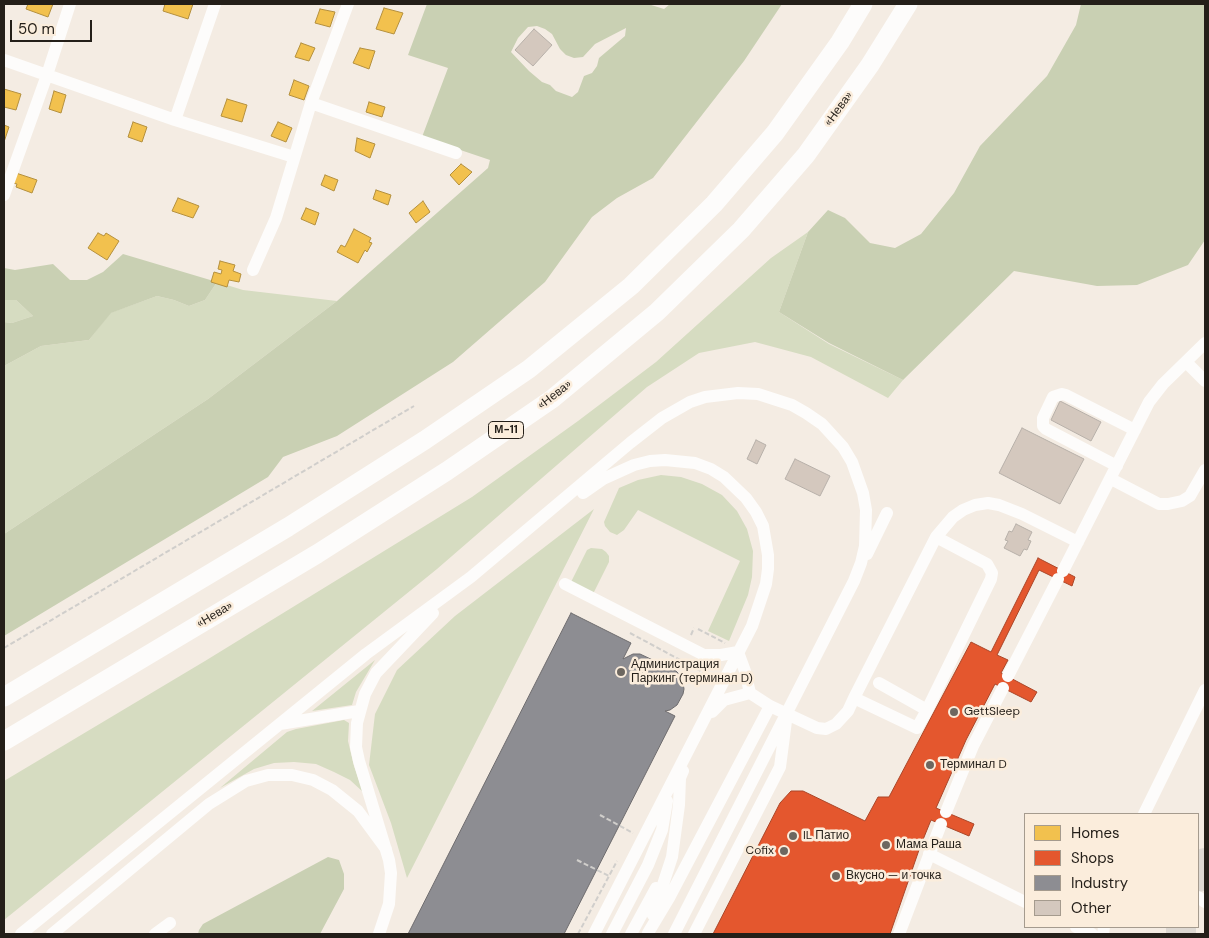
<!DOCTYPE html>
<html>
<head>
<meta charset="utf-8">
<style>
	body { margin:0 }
	#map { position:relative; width:1209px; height:938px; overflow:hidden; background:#f4ece3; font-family:"DM Sans",sans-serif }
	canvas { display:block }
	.frame { position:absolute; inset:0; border:5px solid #241f19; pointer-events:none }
	.legend { position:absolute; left:1024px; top:813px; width:175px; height:115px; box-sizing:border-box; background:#fbeddc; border:1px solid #a59b8e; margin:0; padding:6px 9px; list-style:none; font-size:15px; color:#241f19 }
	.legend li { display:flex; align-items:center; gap:10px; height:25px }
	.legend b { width:25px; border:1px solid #a59b8e }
	.scale { position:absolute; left:10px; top:20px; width:82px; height:22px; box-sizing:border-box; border:2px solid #241f19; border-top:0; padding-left:6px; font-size:15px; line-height:18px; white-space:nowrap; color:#241f19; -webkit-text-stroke:4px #fbeddc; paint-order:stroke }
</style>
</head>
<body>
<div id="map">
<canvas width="1209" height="938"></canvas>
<div class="frame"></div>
<ul class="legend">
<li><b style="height:14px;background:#f2c14e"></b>Homes</li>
<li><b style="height:14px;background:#e4572e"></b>Shops</li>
<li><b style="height:14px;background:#8d8d92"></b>Industry</li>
<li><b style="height:14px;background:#d4c8be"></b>Other</li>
</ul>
<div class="scale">50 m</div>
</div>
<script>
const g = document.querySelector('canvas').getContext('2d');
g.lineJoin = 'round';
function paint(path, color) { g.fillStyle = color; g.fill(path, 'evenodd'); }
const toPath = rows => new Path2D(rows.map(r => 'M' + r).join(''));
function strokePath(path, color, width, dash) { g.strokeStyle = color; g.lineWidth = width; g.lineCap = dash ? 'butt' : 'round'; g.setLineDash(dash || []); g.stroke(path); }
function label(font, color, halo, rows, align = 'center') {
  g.font = font + ' "DM Sans",sans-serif'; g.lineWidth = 5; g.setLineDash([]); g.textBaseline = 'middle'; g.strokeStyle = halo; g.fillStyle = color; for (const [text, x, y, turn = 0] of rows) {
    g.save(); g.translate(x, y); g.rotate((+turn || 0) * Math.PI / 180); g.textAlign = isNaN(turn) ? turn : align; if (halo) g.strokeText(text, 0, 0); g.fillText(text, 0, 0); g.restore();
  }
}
const green = toPath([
	[808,232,779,312,829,344,903,380,888,398,811,357,755,342,699,353,647,387,437,569,4,920,4,781,205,661,472,497,578,421,656,362,771,258],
	[217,282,243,290,337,301,208,399,4,534,4,366,41,346,89,340,110,313,157,296,174,300,189,306,205,300],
	[4,300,16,300,33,316,12,323,4,322],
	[661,475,681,477,702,484,722,495,737,511,747,529,753,551,752,577,748,595,729,641,708,631,740,561,638,510,624,530,617,535,610,532,605,526,604,522,619,488,638,480],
	[594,509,407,878,391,823,369,765,375,714,397,670,455,616],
	[591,548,602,549,606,552,609,556,609,562,592,596,570,584,587,550],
	[375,660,356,692,352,705,312,711],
	[344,720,349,723,348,741,354,766,363,792,350,780,334,772,316,764,294,762,274,763,254,769,220,788,287,732,296,729]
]);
const forest = toPath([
	[427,4,648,4,664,9,670,4,782,4,744,61,653,178,617,198,592,217,545,282,453,362,337,436,283,457,268,477,4,636,4,534,208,399,337,301,488,168,490,160,422,137,448,68,408,55],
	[537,26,545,29,552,34,560,49,566,55,574,58,583,57,595,44,626,28,625,36,599,58,597,66,592,73,584,76,578,92,572,97,556,91,550,85,542,82,529,71,511,52,518,38,528,27],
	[1081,4,1205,4,1205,240,1188,265,1137,285,1097,286,1014,271,903,380,829,343,779,312,808,232,828,210,845,218,870,243,895,248,921,234,954,193,980,146,1047,76,1076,25],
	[123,254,217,282,205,300,189,306,174,300,157,296,111,313,89,340,41,346,4,366,4,322,12,323,33,316,16,300,4,300,4,268,15,270,53,264,70,280,87,280,103,272],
	[328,857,339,860,344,874,344,889,320,934,198,934,199,930,203,924]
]);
const homes = toPath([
	[28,4,53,4,48,17,26,9,28,4],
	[165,4,193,4,188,19,163,11,165,4],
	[384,8,403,13,394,34,376,29,384,8],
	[320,9,335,12,330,27,315,23,320,9],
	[301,43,315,48,309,61,295,57,301,43],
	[360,48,375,51,369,69,353,63,360,48],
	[294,80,309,86,304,100,289,95,294,80],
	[4,89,21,94,16,110,4,107,4,89],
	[54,91,66,95,61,113,49,109,54,91],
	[227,99,247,105,242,122,221,116,227,99],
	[369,102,385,107,382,117,366,112,369,102],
	[133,122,147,127,142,142,128,137,133,122],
	[278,122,292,128,286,142,271,136,278,122],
	[4,125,9,127,4,142,4,125],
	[357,138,375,144,370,158,355,151,357,138],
	[461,164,472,172,459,185,450,175,461,164],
	[16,173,37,180,32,193,16,187,17,184,13,183,16,173],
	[325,175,338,180,334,191,321,185,325,175],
	[376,190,391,195,388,205,373,199,376,190],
	[178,198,199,206,193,218,172,211,178,198],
	[423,201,430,212,416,223,409,213,423,201],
	[306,208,319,213,315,225,301,219,306,208],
	[354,229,371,238,369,242,372,243,367,252,365,250,358,263,337,252,341,245,345,247,354,229],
	[98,233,104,236,106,233,119,241,107,260,88,248,98,233],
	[220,261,235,265,233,271,241,274,239,282,229,280,227,287,211,282,214,272,221,274,222,270,218,269,220,261]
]);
const shops = toPath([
	[1038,558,1075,577,1072,586,1039,570,997,655,1008,660,1001,673,1037,692,1031,702,995,684,966,740,936,808,974,824,969,836,931,820,920,847,890,934,713,934,780,803,791,791,803,791,865,821,878,797,889,797,971,642,991,652,1038,558]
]);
const industry = toPath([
	[571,613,631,643,623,659,633,654,640,654,676,671,682,677,684,689,683,694,677,705,670,710,665,711,675,716,564,934,408,934,571,613]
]);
const taxiway = toPath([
	[1198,877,1205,863],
	[1181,927,1181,934]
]);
const building = toPath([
	[534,29,552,45,533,66,515,50,534,29],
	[1060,401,1101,422,1091,441,1051,420,1060,401],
	[1022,428,1084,459,1060,504,999,473,1022,428],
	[756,440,766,445,757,464,747,459,756,440],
	[795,459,830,476,820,496,785,479,795,459],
	[1016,524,1032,532,1028,540,1031,541,1027,550,1024,549,1020,556,1004,548,1008,541,1005,540,1009,531,1012,532,1016,524]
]);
const path = toPath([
	[698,629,725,643],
	[630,633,712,677,711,679],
	[691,635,694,628],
	[4,648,414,406],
	[600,815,633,833],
	[577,860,609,876],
	[578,934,617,861]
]);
const minor = toPath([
	[4,60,175,120,294,157],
	[311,103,456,153],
	[175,120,215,4],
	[4,195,47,75,70,4],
	[253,270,276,218,311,103,348,4],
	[1186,362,1205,381],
	[1117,466,1046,429,1043,426,1043,418,1053,397,1062,394,1066,395,1135,430],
	[1111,479,1159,504,1168,504,1182,501,1190,496,1205,470],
	[583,493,603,479,634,465,650,461,665,460,695,463,711,469,724,477,746,498,756,512,763,526,768,555,768,569,766,584,752,626,594,934],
	[936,537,953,517,963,510,975,505,988,503,999,505,1022,514,1078,542],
	[867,554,887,513],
	[1063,571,1149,402,1163,384,1205,343],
	[565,584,704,655,721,655,738,652,745,671,750,693,724,700,712,712],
	[1008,676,1058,579],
	[750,693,770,706,817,728,826,729,836,724,848,711,854,698,917,728,927,710,879,683],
	[854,698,936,537,987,564,992,573,991,579,927,710],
	[280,724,359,711],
	[946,812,973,746,1003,688],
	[1144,814,1205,690],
	[929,854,1025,902],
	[1198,897,1205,902],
	[653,915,672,857,679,805,680,778,683,771],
	[1076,927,1092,934],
	[648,933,669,898,770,706],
	[21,934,366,654,471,577,630,443,662,418,690,402,705,397,738,393,758,394,792,405,806,413,822,424,843,447,852,462,863,493,866,510,865,546,861,563,854,581,674,934],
	[52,934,209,804,246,781,268,775,292,775,313,780,332,790,358,811,386,849],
	[155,934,170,923],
	[379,934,389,904,391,873,389,860,359,761,356,747,357,723,365,694,376,673,433,613],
	[612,934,648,865,662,830,667,801],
	[631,934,656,888],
	[694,934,780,767,786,721],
	[899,934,941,824],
	[1103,934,1104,927]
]);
const highway = toPath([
	[4,697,288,527,425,440,529,369,631,286,714,204,775,133,840,42,863,4],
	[4,741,317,554,447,471,552,399,657,312,741,230,806,155,870,65,908,4]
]);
const markers = [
	[621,672,5,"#6d6760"],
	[954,712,5,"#6d6760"],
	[930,765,5,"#6d6760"],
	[793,836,5,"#6d6760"],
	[886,845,5,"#6d6760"],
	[784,851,5,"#6d6760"],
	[836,876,5,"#6d6760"]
];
const shields = [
	[506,430,35]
];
const shieldNames = [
	["М-11",506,430]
];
const streetNames = [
	["«Нева»",839,109,-54],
	["«Нева»",555,395,-38],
	["«Нева»",215,615,-31]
];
const poiNames = [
	["Администрация",631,665],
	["Паркинг (терминал D)",631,679],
	["GettSleep",964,712],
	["Терминал D",940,765],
	["IL Патио",803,836],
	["Мама Раша",896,845],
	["Cofix",774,851,"right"],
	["Вкусно — и точка",846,876]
];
paint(green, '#d6dcc1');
paint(forest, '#c9d0b3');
paint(homes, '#f2c14e');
strokePath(homes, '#b4903e', 1);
paint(shops, '#e4572e');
strokePath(shops, '#aa4628', 1);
paint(industry, '#8d8d92');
strokePath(industry, '#6e6c6e', 1);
strokePath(taxiway, '#ddd8d2', 30);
paint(building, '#d4c8be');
strokePath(building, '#b7b0a9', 1);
strokePath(path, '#d0cecb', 2, [5, 2.5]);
strokePath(minor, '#fdfcfb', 12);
strokePath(highway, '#fdfcfb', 19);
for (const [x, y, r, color] of markers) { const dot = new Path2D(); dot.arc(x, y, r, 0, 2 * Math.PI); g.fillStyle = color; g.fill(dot); strokePath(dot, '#fbeddc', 2); }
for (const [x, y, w] of shields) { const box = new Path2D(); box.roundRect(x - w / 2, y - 8.5, w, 17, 4); g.fillStyle = '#fbeddc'; g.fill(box); strokePath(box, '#241f19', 1); }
label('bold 11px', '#241f19', null, shieldNames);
label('12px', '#241f19', '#fbeddc', streetNames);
label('12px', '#241f19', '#fbeddc', poiNames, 'left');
</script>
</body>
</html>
